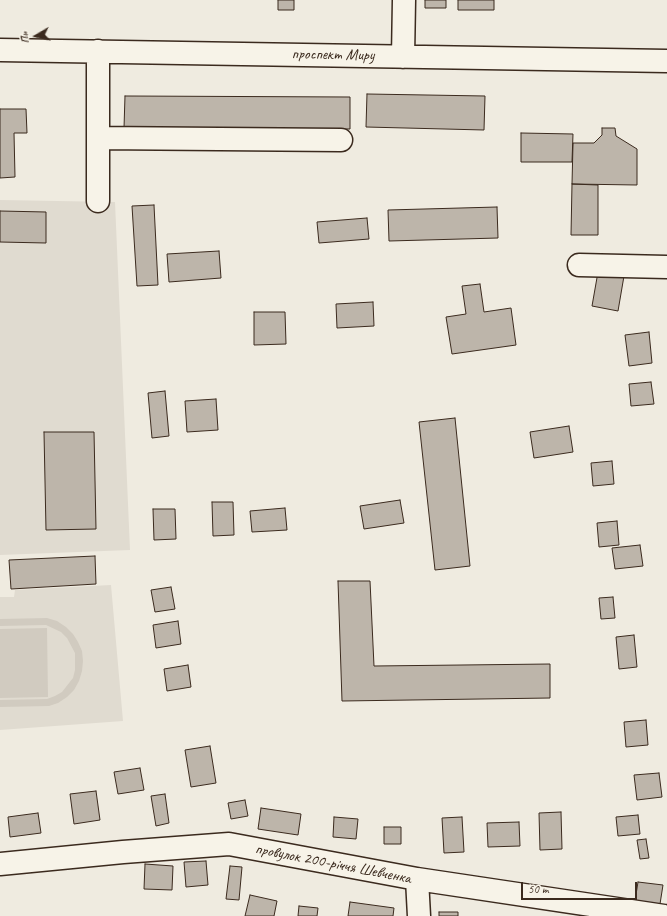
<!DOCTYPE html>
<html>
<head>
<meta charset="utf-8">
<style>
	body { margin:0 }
	#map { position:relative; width:667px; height:916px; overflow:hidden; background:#efebe0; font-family:Caveat,sans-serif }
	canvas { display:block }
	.north { position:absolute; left:16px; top:16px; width:40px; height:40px; -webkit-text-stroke:3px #f7f3e8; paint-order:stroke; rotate:261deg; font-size:11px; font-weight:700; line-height:16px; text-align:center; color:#3b2a1e }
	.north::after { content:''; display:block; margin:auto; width:14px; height:18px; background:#3b2a1e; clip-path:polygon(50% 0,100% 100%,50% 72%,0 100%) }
	.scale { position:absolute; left:521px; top:882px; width:116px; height:18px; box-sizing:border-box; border:2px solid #3b2a1e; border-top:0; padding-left:5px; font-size:12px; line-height:14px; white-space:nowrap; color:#3b2a1e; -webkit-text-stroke:3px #f7f3e8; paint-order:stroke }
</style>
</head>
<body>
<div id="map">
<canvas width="667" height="916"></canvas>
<div class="north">Пн</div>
<div class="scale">50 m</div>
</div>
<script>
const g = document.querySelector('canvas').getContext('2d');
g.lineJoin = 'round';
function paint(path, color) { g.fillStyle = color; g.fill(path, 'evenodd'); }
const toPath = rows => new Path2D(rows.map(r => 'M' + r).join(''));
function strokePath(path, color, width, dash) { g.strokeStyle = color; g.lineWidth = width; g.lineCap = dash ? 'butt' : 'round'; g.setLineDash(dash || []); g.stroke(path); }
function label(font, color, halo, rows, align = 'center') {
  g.font = font + ' Caveat,sans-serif'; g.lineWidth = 3.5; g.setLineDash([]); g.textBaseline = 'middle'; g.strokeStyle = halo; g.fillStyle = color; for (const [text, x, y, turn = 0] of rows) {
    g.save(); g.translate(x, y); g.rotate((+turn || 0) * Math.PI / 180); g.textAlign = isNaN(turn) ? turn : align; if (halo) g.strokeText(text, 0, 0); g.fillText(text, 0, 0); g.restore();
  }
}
const built = toPath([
	[0,200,115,202,130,550,0,555],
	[111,585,123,721,0,730,0,597,14,597,15,590]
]);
const green = toPath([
	[47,618,57,621,66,627,73,634,78,642,82,651,83,661,82,671,79,681,74,690,67,697,58,703,49,706,0,707,0,700,47,699,55,696,62,692,73,678,75,670,75,653,67,638,61,632,46,625,0,626,0,619],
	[47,628,48,697,0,698,0,629]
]);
const building = toPath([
	[278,0,294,0,294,10,278,10,278,0],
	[425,0,446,0,446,8,425,8,425,0],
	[458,0,494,0,494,10,458,10,458,0],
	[367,94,485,96,484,130,366,127,367,94],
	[125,96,350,97,350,129,124,128,125,96],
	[0,109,26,109,27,133,14,133,15,177,0,178,0,109],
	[602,128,615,128,616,136,637,149,637,185,572,184,573,143,594,143,602,135,602,128],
	[521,133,573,134,572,162,521,162,521,133],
	[572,184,598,185,598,235,571,235,572,184],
	[154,205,158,285,137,286,132,206,154,205],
	[497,207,498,238,389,241,388,210,497,207],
	[0,211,46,212,46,243,0,242,0,211],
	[367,218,369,239,319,243,317,222,367,218],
	[219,251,221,278,169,282,167,254,219,251],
	[598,272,624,276,618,311,592,306,598,272],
	[480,284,484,312,511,308,516,345,452,354,446,317,466,314,462,286,480,284],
	[373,302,374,326,337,328,336,304,373,302],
	[254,312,285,312,286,344,254,345,254,312],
	[649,332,652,363,629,366,625,335,649,332],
	[651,382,654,404,631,406,629,384,651,382],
	[165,391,169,436,152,438,148,393,165,391],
	[216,399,218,430,187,432,185,401,216,399],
	[455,418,470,566,435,570,419,422,455,418],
	[569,426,573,452,534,458,530,432,569,426],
	[44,432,94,432,96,529,46,530,44,432],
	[612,461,614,484,593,486,591,463,612,461],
	[400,500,404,523,364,529,360,506,400,500],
	[212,502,233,502,234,535,213,536,212,502],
	[285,508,287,530,252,532,250,511,285,508],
	[153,509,175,509,176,539,154,540,153,509],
	[617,521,619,545,599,547,597,523,617,521],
	[640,545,643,566,615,569,612,548,640,545],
	[95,556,96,584,11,589,9,560,95,556],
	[338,581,370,581,374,666,550,664,550,698,342,701,338,581],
	[171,587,175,609,155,612,151,590,171,587],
	[613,597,615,618,601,619,599,598,613,597],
	[178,621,181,644,156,648,153,625,178,621],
	[634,635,637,667,619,669,616,637,634,635],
	[188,665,191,687,167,691,164,669,188,665],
	[646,720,648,745,626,747,624,722,646,720],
	[210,746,216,783,191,787,185,750,210,746],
	[140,768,144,790,118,794,114,772,140,768],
	[659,773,662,797,637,800,634,775,659,773],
	[96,791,100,820,74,824,70,794,96,791],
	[165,794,169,823,156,826,151,796,165,794],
	[245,800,248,816,231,819,228,803,245,800],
	[261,808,301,814,298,835,258,829,261,808],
	[561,812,562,849,540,850,539,813,561,812],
	[38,813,41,833,10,837,8,817,38,813],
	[638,815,640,834,618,836,616,817,638,815],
	[334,817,358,819,356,839,333,837,334,817],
	[462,817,464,852,444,853,442,818,462,817],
	[519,822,520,846,488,847,487,823,519,822],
	[384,827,401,827,401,844,384,844,384,827],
	[646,839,649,858,640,859,637,840,646,839],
	[206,861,208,885,186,887,184,862,206,861],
	[145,864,173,866,172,890,144,889,145,864],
	[230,866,242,867,239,900,226,899,230,866],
	[638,882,663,885,660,904,635,901,638,882],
	[250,895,277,901,274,916,245,916,250,895],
	[350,902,394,908,393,916,348,916,350,902],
	[299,906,318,908,317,916,298,916,299,906],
	[439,912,458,912,458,916,439,916,439,912]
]);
const minor = toPath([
	[0,50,667,61],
	[403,57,404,0],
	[98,138,341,140],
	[98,201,98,51],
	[579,265,667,267],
	[0,864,123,852,229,844,417,879,664,916],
	[417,879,419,916]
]);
const streetNames = [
	["проспект Миру",333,55,1],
	["провулок 200-річчя Шевченка",333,864,11]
];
paint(built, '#e0dbd0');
paint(green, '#d1cbc0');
paint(building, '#bdb5aa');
strokePath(building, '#3b2a1e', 1);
strokePath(minor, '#3b2a1e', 25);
strokePath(minor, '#f7f3e8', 22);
label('16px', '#3b2a1e', '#f7f3e8', streetNames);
</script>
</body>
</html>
